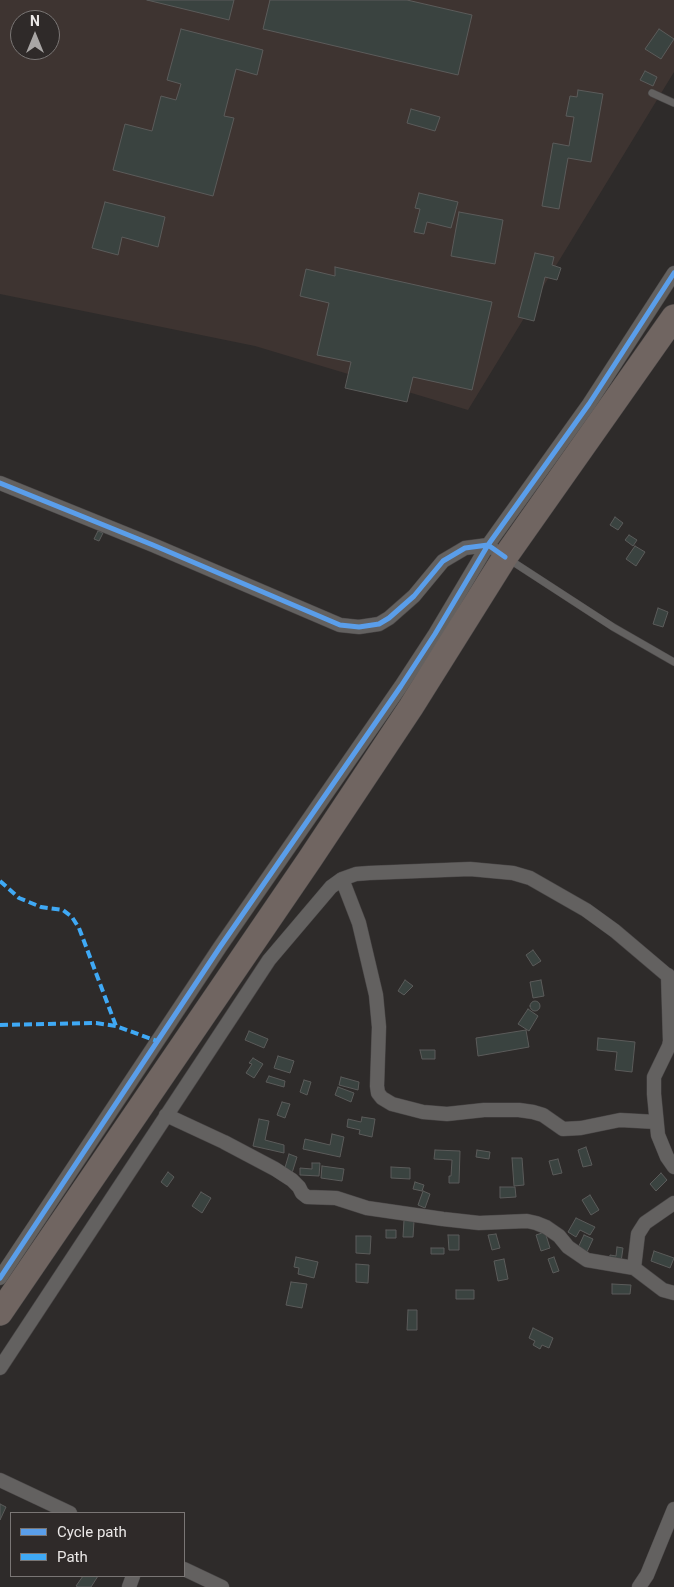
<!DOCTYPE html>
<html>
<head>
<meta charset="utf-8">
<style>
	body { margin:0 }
	#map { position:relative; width:674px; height:1587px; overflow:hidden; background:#2e2b2a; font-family:Roboto,sans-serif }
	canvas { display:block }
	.legend { position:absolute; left:10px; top:1512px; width:175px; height:65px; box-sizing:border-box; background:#2f2a29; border:1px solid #7a7675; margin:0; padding:6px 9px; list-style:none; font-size:15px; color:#ebe8e7 }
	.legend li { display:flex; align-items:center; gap:10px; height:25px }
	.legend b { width:25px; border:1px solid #7a7675 }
	.north { position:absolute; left:10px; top:10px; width:50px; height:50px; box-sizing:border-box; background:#2f2a29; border:1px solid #7a7675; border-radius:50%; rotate:0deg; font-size:14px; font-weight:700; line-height:20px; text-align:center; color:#ebe8e7 }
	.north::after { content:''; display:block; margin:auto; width:18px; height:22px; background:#a9a6a5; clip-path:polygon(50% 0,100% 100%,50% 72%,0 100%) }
</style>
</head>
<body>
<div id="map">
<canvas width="674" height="1587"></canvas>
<ul class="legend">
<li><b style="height:6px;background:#5a9eea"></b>Cycle path</li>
<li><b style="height:6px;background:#3fa9f5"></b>Path</li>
</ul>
<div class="north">N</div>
</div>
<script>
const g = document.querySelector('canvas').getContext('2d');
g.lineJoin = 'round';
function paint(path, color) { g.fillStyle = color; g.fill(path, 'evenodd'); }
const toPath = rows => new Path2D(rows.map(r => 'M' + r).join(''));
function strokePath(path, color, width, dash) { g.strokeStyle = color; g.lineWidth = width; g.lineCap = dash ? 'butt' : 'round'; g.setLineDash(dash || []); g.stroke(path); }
const built = toPath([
	[0,0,674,0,674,72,468,410,255,346,0,294],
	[20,20,50,20,50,50,20,50]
]);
const building = toPath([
	[147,0,234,0,229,20,147,0],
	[270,0,407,0,472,15,458,75,263,29,270,0],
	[181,29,263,50,257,75,236,69,224,116,234,118,213,196,113,170,125,124,152,131,161,96,176,100,181,84,167,80,181,29],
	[659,29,674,39,661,59,645,49,659,29],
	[645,71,657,77,653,86,640,80,645,71],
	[578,90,603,94,591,162,568,158,559,209,542,206,553,143,569,146,574,117,566,116,570,96,577,97,578,90],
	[411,109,440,117,435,131,407,123,411,109],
	[419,193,458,202,451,228,427,222,424,234,414,232,420,209,415,208,419,193],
	[105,202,165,217,158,247,122,237,118,255,92,248,105,202],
	[459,212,503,220,495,264,451,256,459,212],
	[535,253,554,257,552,265,561,268,557,280,545,277,534,321,518,317,535,253],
	[335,267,492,302,472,390,413,377,407,402,345,388,351,362,317,355,329,303,300,296,306,269,335,276,335,267],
	[615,517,623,523,618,530,610,525,615,517],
	[98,531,103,533,99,541,94,539,98,531],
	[629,535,637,540,633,546,625,540,629,535],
	[635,546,645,552,636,566,626,559,635,546],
	[658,608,668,612,663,627,653,624,658,608],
	[533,950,541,961,533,966,526,955,533,950],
	[405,980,413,986,404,995,398,991,405,980],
	[541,980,544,996,533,998,530,982,541,980],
	'530 1006a5 5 0 1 1 10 0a5 5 0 1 1-10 0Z',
	[528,1009,538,1016,529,1031,518,1024,528,1009],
	[526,1030,529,1047,478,1056,476,1038,526,1030],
	[249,1031,268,1039,264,1048,245,1040,249,1031],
	[598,1038,635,1042,632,1072,615,1070,617,1052,597,1050,598,1038],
	[420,1050,435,1050,435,1059,422,1059,420,1050],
	[278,1056,294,1061,290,1073,274,1068,278,1056],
	[253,1058,263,1064,254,1078,246,1073,252,1064,249,1063,253,1058],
	[269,1076,285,1081,284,1087,266,1082,269,1076],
	[341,1077,359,1082,358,1090,339,1085,341,1077],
	[304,1080,311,1082,307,1095,300,1092,304,1080],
	[338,1087,354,1093,351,1102,335,1095,338,1087],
	[282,1102,290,1104,285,1118,277,1115,282,1102],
	[362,1117,375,1119,372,1137,359,1134,360,1130,347,1127,348,1119,361,1122,362,1117],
	[259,1119,269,1121,265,1140,284,1145,284,1153,253,1146,259,1119],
	[332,1134,344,1137,340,1157,303,1149,305,1139,330,1145,332,1134],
	[586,1147,592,1165,583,1167,578,1150,586,1147],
	[435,1150,460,1151,459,1183,449,1183,449,1176,451,1176,452,1160,434,1159,435,1150],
	[477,1150,490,1152,489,1159,476,1157,477,1150],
	[289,1154,297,1157,292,1173,284,1171,289,1154],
	[512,1158,522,1158,524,1185,514,1186,512,1158],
	[558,1159,562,1173,553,1175,549,1161,558,1159],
	[312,1163,320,1163,319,1176,300,1175,300,1168,312,1169,312,1163],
	[322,1166,344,1169,342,1181,321,1178,322,1166],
	[391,1167,410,1168,410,1179,391,1178,391,1167],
	[168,1172,174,1177,167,1187,161,1182,168,1172],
	[661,1173,667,1180,656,1191,650,1184,661,1173],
	[415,1182,424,1185,422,1191,413,1189,415,1182],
	[500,1187,515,1187,516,1197,500,1198,500,1187],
	[423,1191,430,1194,425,1208,418,1205,423,1191],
	[201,1192,211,1198,202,1213,192,1206,201,1192],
	[590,1195,599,1210,591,1215,582,1200,590,1195],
	[576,1218,595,1227,590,1235,580,1230,576,1237,568,1232,576,1218],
	[404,1220,414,1221,413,1237,403,1237,404,1220],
	[386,1230,396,1230,396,1238,386,1238,386,1230],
	[545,1232,550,1248,541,1251,536,1235,545,1232],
	[496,1234,500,1248,492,1250,488,1235,496,1234],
	[448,1235,459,1235,459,1250,449,1250,448,1235],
	[584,1235,593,1239,586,1254,577,1250,584,1235],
	[356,1236,371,1236,370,1254,356,1253,356,1236],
	[617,1247,623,1248,621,1262,609,1261,610,1255,616,1256,617,1247],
	[431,1248,444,1248,444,1254,431,1254,431,1248],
	[654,1251,674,1258,670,1268,651,1261,654,1251],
	[296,1257,318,1262,314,1278,298,1274,299,1268,294,1267,296,1257],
	[554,1257,559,1271,553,1273,548,1259,554,1257],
	[504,1259,508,1279,498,1281,494,1261,504,1259],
	[356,1264,369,1265,368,1283,356,1282,356,1264],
	[291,1282,307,1284,302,1308,286,1305,291,1282],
	[612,1284,631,1285,630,1294,612,1294,612,1284],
	[456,1290,474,1290,474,1299,456,1299,456,1290],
	[408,1310,417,1310,417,1330,407,1330,408,1310],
	[533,1328,553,1338,549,1348,542,1345,540,1349,533,1345,535,1341,529,1338,533,1328],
	[0,1504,6,1507,0,1520,0,1504],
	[83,1576,98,1576,91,1587,78,1587,76,1586,83,1576]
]);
const lane = toPath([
	[652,93,674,103],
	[510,560,613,627,674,662]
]);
const street = toPath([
	[0,483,153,545,340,625,359,627,379,624,389,618,414,596,443,561,465,548,488,545,492,548],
	[342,879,359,923,376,995,379,1027,377,1086,378,1093,382,1098,392,1104,423,1112,447,1114,484,1110,519,1110,533,1112,543,1115,563,1129,581,1128,620,1120,656,1122],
	[668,975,670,1041,669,1046,654,1077,654,1094,658,1135,667,1157,674,1167],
	[166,1115,224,1142,275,1169,292,1180,299,1187,302,1193,307,1197,336,1198,367,1208,443,1219,479,1223,527,1221,536,1223,546,1227,559,1236,568,1247,587,1260,634,1268,663,1290,674,1293],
	[634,1268,638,1234,645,1223,674,1203],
	[0,1278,220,947,401,686,435,634,488,545,589,404,674,273],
	[0,1368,269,960,331,887,342,879,356,874,369,873,470,869,513,873,530,878,586,910,615,931,674,981],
	[0,1480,70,1513],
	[184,1569,222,1587],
	[129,1587,133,1576],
	[639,1587,647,1575,674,1509]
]);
const highway = toPath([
	[0,1313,310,859,411,707,505,557,674,317]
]);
const quiet = toPath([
	[0,881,19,898,41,907,63,910,72,917,79,928,116,1026],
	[0,1025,96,1023,116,1026,157,1041]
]);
const cycleway = toPath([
	[0,483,153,545,340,625,359,627,379,624,389,618,414,596,443,561,465,548,488,545,505,557],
	[0,1278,220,947,401,686,435,634,488,545,589,404,674,273]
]);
paint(built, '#3e3431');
paint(building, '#3a4340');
strokePath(building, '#5b5b5a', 1);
strokePath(lane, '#494646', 8);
strokePath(street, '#494646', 15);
strokePath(highway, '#494646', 26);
strokePath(lane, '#636160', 7);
strokePath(street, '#636160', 14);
strokePath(highway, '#706561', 25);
strokePath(quiet, '#3fa9f5', 4, [8, 4]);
strokePath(cycleway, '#5a9eea', 5);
</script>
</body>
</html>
